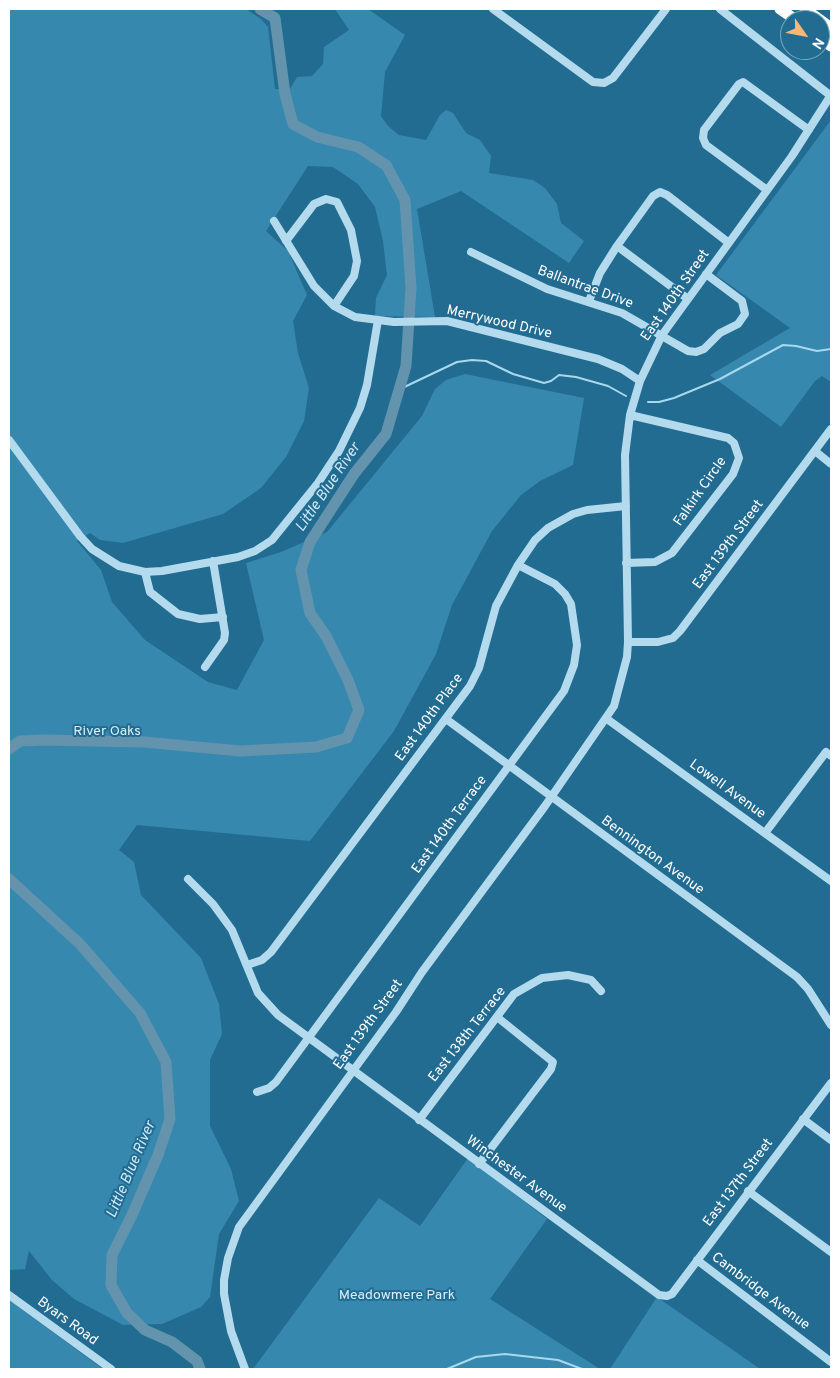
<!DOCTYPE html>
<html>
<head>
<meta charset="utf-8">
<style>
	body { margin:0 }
	#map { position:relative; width:840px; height:1378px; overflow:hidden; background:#226c92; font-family:Overpass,sans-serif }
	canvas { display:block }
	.frame { position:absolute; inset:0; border:10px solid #fff; pointer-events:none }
	.north { position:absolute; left:780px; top:10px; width:50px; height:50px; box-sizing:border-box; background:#226c92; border:1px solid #7aa7be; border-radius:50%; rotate:123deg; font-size:14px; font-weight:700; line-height:20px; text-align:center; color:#fff }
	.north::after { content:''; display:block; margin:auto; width:18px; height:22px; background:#f9b676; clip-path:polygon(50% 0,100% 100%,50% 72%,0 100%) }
</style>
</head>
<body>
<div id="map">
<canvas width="840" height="1378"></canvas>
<div class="frame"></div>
<div class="north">N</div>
</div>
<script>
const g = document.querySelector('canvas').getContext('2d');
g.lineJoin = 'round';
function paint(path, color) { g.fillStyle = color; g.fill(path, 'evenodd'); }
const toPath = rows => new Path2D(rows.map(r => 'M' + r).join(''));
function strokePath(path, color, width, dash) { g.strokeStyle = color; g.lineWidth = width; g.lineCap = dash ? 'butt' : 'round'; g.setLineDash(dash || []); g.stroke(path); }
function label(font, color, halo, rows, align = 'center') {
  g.font = font + ' Overpass,sans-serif'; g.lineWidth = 4; g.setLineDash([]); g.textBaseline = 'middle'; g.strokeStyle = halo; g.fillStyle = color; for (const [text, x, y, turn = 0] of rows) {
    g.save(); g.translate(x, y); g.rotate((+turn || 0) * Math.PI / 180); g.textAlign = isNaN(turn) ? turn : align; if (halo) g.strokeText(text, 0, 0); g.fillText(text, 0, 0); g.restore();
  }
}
const green = toPath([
	[9,9,246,9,261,19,268,27,275,89,290,89,297,77,312,76,323,64,324,47,349,30,335,9,368,9,405,35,385,72,381,116,388,126,399,135,426,140,440,115,446,110,453,113,466,133,480,140,491,156,489,173,533,180,545,188,557,204,561,223,584,241,569,263,461,191,417,209,435,317,375,316,376,298,387,275,383,241,375,207,358,184,333,167,308,166,266,231,288,251,307,295,293,321,298,353,309,388,304,421,286,457,261,488,223,514,123,543,100,540,90,533,77,541,101,570,112,602,145,640,208,682,237,690,264,640,246,563,281,552,327,532,422,416,435,389,446,380,465,374,584,398,573,465,540,481,521,495,492,531,452,605,436,654,394,731,310,841,137,825,119,850,134,862,141,895,201,958,219,1004,222,1034,210,1060,210,1126,231,1169,239,1201,219,1234,210,1297,201,1307,162,1324,123,1325,74,1299,52,1280,29,1251,25,1269,9,1270],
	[831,120,831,382,822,376,815,381,781,427,710,375,790,328,716,275],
	[468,1158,547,1219,490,1299,600,1369,253,1369,379,1198,420,1226],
	[657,1297,760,1369,610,1369],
	[9,1300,103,1369,9,1369]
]);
const stream = toPath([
	[398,390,457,362,472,360,486,361,513,374,544,383,551,381,559,375,576,377,608,386,626,396],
	[648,402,659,402,674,398,720,379,783,345,796,346,817,351,831,349],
	[447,1369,476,1357,505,1354,558,1360,582,1369]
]);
const river = toPath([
	[9,749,20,741,45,740,144,742,240,751,316,747,347,738,359,710,348,680,326,636,310,613,301,570,310,542,354,474,386,434,406,366,411,288,405,200,386,165,358,147,317,137,293,124,285,94,275,18,260,9],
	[9,879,80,944,140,1013,166,1062,170,1119,158,1155,132,1215,112,1255,111,1285,127,1313,145,1330,172,1342,197,1361,200,1369]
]);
const minor = toPath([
	[493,9,593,82,604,83,613,78,666,9],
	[720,9,831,96],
	[767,190,706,145,703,138,704,130,739,84,743,82,809,130],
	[274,221,314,286,334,306,355,317,394,322,447,321,598,359,622,369,640,381],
	[286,241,314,204,326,199,337,202,351,230,357,261,354,276,334,306],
	[617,246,688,299],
	[471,252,547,289,622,313,688,351,696,352,704,349,720,333,738,324,745,314,742,301,706,274],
	[589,301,600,273,617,246,653,196,660,192,667,195,729,243],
	[9,440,80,536,92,549,119,566,145,572,162,571,238,557,255,551,272,540,318,483,339,451,360,408,367,385,378,320],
	[815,451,831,464],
	[626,563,655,562,672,553,733,474,739,458,734,443,728,438,630,415],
	[145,572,150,592,178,614,200,619,223,617],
	[628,642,658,642,673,638,680,631,831,429],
	[205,667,224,640,225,633,213,561],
	[446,719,797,977,808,989,831,1025],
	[607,719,831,881],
	[765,833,826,752,831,756],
	[188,879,213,904,232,930,258,993,278,1015,659,1295,667,1296,672,1294,831,1083],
	[247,965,262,960,271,952,470,686,479,668,496,606,518,565,535,540,548,528,573,514,587,510,626,506],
	[257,1092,269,1088,276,1082,564,691,574,665,577,645,571,604,565,594,555,584,518,565],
	[803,1119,831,1140],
	[419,1120,514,994,542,978,568,975,591,980,601,991],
	[479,1164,551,1069,553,1062,497,1017],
	[748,1191,831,1252],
	[697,1260,831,1362],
	[9,1295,111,1369],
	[245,1369,231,1331,224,1294,224,1280,228,1258,239,1227,396,1012,422,972,545,806,614,706,627,657,628,642,625,455,630,415,640,381,662,335,792,156,831,95]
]);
const highway = toPath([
	[780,9,796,20],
	[805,9,831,28],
	[820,38,831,46]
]);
const streetNames = [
	["Ballantrae Drive",585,288,20],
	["East 140th Street",676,296,-55],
	["Merrywood Drive",499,323,13],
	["Falkirk Circle",701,492,-55],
	["East 139th Street",729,545,-53],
	["East 140th Place",430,718,-54],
	["Lowell Avenue",727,790,36],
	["East 140th Terrace",450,825,-54],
	["Bennington Avenue",652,856,36],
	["East 139th Street",369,1025,-54],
	["East 138th Terrace",468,1035,-52],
	["Winchester Avenue",516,1175,36],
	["East 137th Street",739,1183,-53],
	["Cambridge Avenue",760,1292,37],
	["Byars Road",67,1322,36]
];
const parkNames = [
	["River Oaks",107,732],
	["Meadowmere Park",397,1296]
];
const waterNames = [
	["Little Blue River",329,488,-56],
	["Little Blue River",132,1170,-67]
];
paint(green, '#3688af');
strokePath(stream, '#a8d8ee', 2);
strokePath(river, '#6494ad', 11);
strokePath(minor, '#b4daed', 8);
strokePath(highway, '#fff', 11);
label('14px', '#fff', '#226c92', streetNames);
label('14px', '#daeff9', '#226c92', parkNames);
label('italic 15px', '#cde9f6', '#226c92', waterNames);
</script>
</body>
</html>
